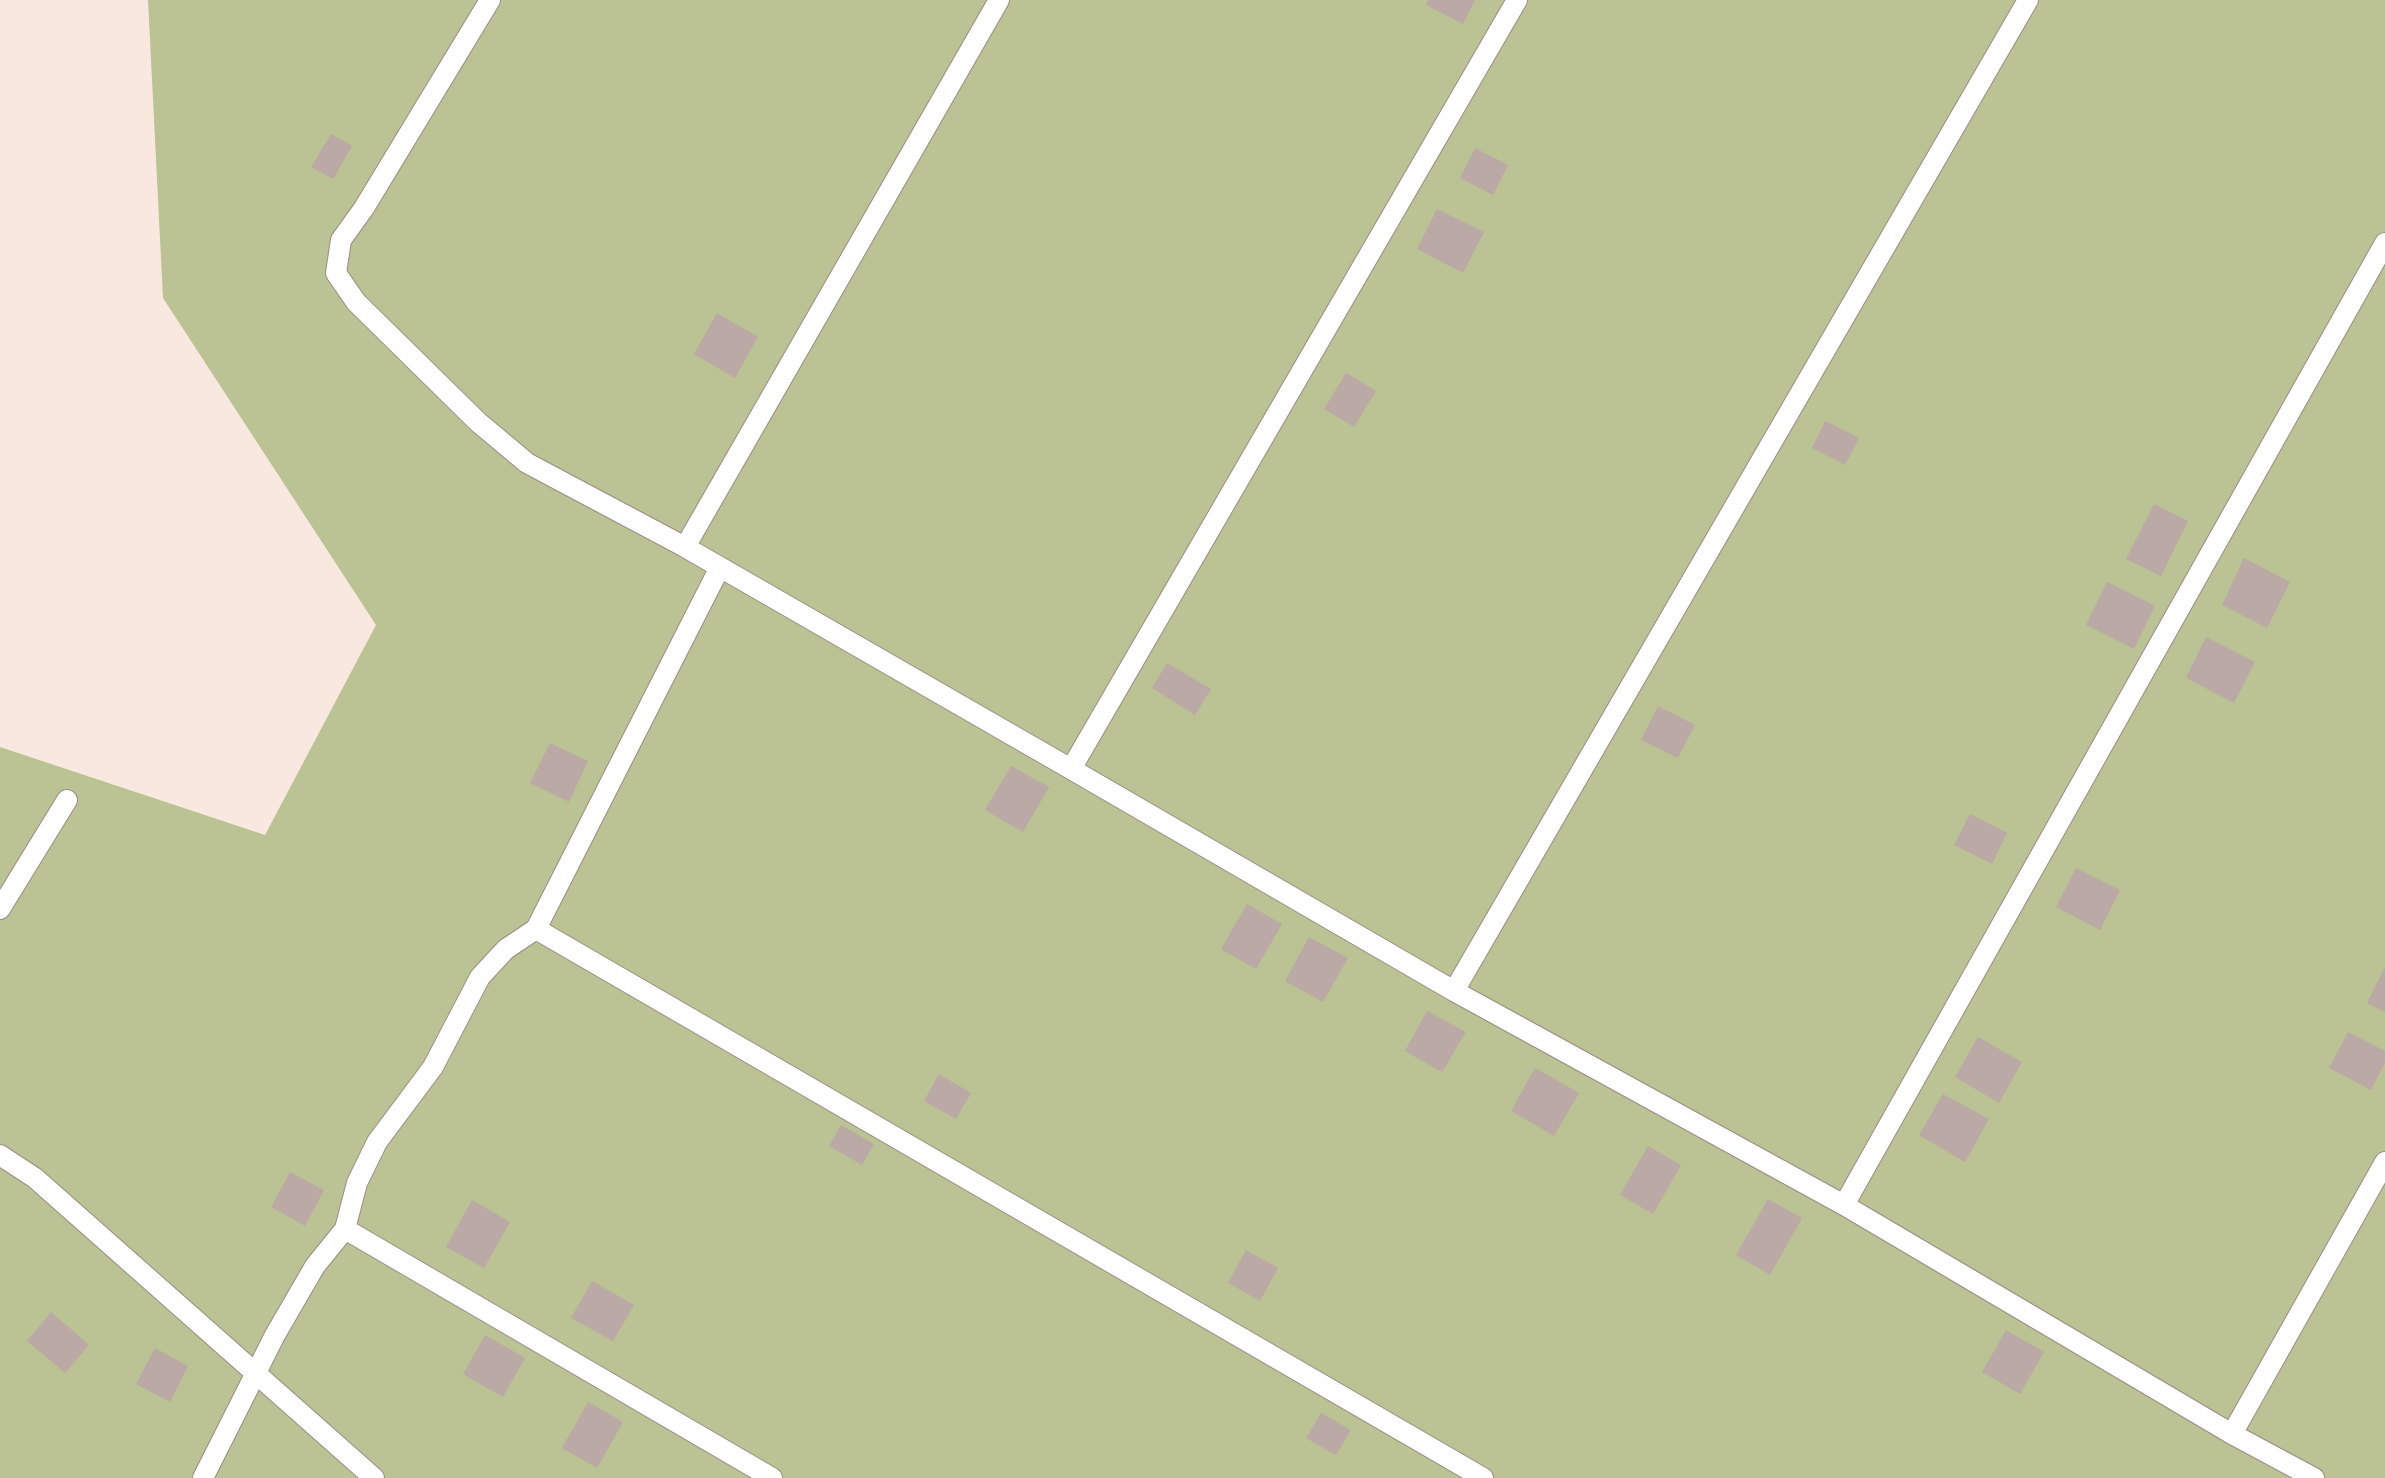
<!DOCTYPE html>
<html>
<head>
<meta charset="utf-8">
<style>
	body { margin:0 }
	canvas { display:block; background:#f9e8e0 }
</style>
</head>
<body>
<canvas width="2385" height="1478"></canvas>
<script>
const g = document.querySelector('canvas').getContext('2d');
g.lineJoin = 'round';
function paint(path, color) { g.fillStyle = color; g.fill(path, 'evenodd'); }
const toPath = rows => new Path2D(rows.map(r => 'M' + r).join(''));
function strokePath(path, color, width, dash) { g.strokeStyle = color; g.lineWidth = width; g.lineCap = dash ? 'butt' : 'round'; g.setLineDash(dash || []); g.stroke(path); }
const green = toPath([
	[148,0,2385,0,2385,1478,0,1478,0,747,265,835,376,625,163,298]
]);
const building = toPath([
	[1428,0,1475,0,1463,24,1426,5],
	[331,134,352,146,333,179,311,167],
	[1475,148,1508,165,1493,195,1460,178],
	[1437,209,1484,232,1463,273,1417,249],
	[717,313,758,337,735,378,694,354],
	[1346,373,1376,391,1354,427,1324,409],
	[1825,421,1859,438,1845,465,1812,448],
	[2154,504,2188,521,2161,576,2126,559],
	[2244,558,2290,582,2267,628,2222,605],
	[2107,582,2155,606,2134,649,2086,625],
	[2206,637,2255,662,2234,703,2186,678],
	[1167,663,1211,689,1195,715,1152,688],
	[1658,706,1695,725,1678,758,1641,740],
	[550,743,588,761,569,802,530,783],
	[1011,766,1049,787,1023,832,985,810],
	[1970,814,2007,833,1992,864,1954,845],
	[2076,868,2120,890,2100,930,2056,907],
	[1247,904,1282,924,1256,969,1221,949],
	[1309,937,1348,958,1323,1002,1285,981],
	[2385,967,2385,1012,2367,1003],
	[1427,1011,1466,1032,1442,1072,1405,1051],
	[2348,1032,2385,1051,2385,1063,2371,1090,2329,1068],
	[1978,1037,2022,1062,1999,1103,1955,1077],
	[1535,1068,1579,1093,1554,1136,1511,1111],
	[939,1074,971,1093,956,1119,924,1101],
	[1943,1094,1989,1119,1965,1162,1919,1135],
	[841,1125,874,1144,862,1165,829,1146],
	[1648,1146,1681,1165,1653,1214,1620,1195],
	[290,1172,324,1190,305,1226,271,1207],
	[1768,1199,1802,1218,1770,1275,1736,1255],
	[472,1200,510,1222,484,1268,446,1247],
	[1246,1250,1278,1268,1260,1301,1228,1283],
	[592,1281,634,1305,613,1341,571,1318],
	[51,1312,89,1345,65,1373,27,1341],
	[2006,1330,2044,1352,2020,1394,1982,1372],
	[485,1335,525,1358,503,1397,463,1374],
	[155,1348,188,1366,170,1402,136,1384],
	[588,1402,623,1422,597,1468,562,1448],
	[1321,1413,1351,1430,1336,1455,1306,1438]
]);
const lane = toPath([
	[490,0,364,208,341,240,336,273,356,302,478,422,527,463,685,547,1071,769],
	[1517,0,1071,769,1454,991,1844,1205,2232,1434,2314,1478],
	[685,547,999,0],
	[0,909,67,800],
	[536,929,1483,1478],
	[1454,991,2028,0],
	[0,1155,35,1178,374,1478],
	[1844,1205,2385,243],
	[345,1229,772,1478],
	[2232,1434,2385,1162],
	[203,1478,275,1335,315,1266,345,1229,357,1183,377,1142,433,1067,480,977,506,949,536,929,720,567]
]);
paint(green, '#bbc294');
paint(building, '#baa9a4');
strokePath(lane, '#9b8c85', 22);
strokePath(lane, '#fff', 20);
</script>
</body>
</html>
